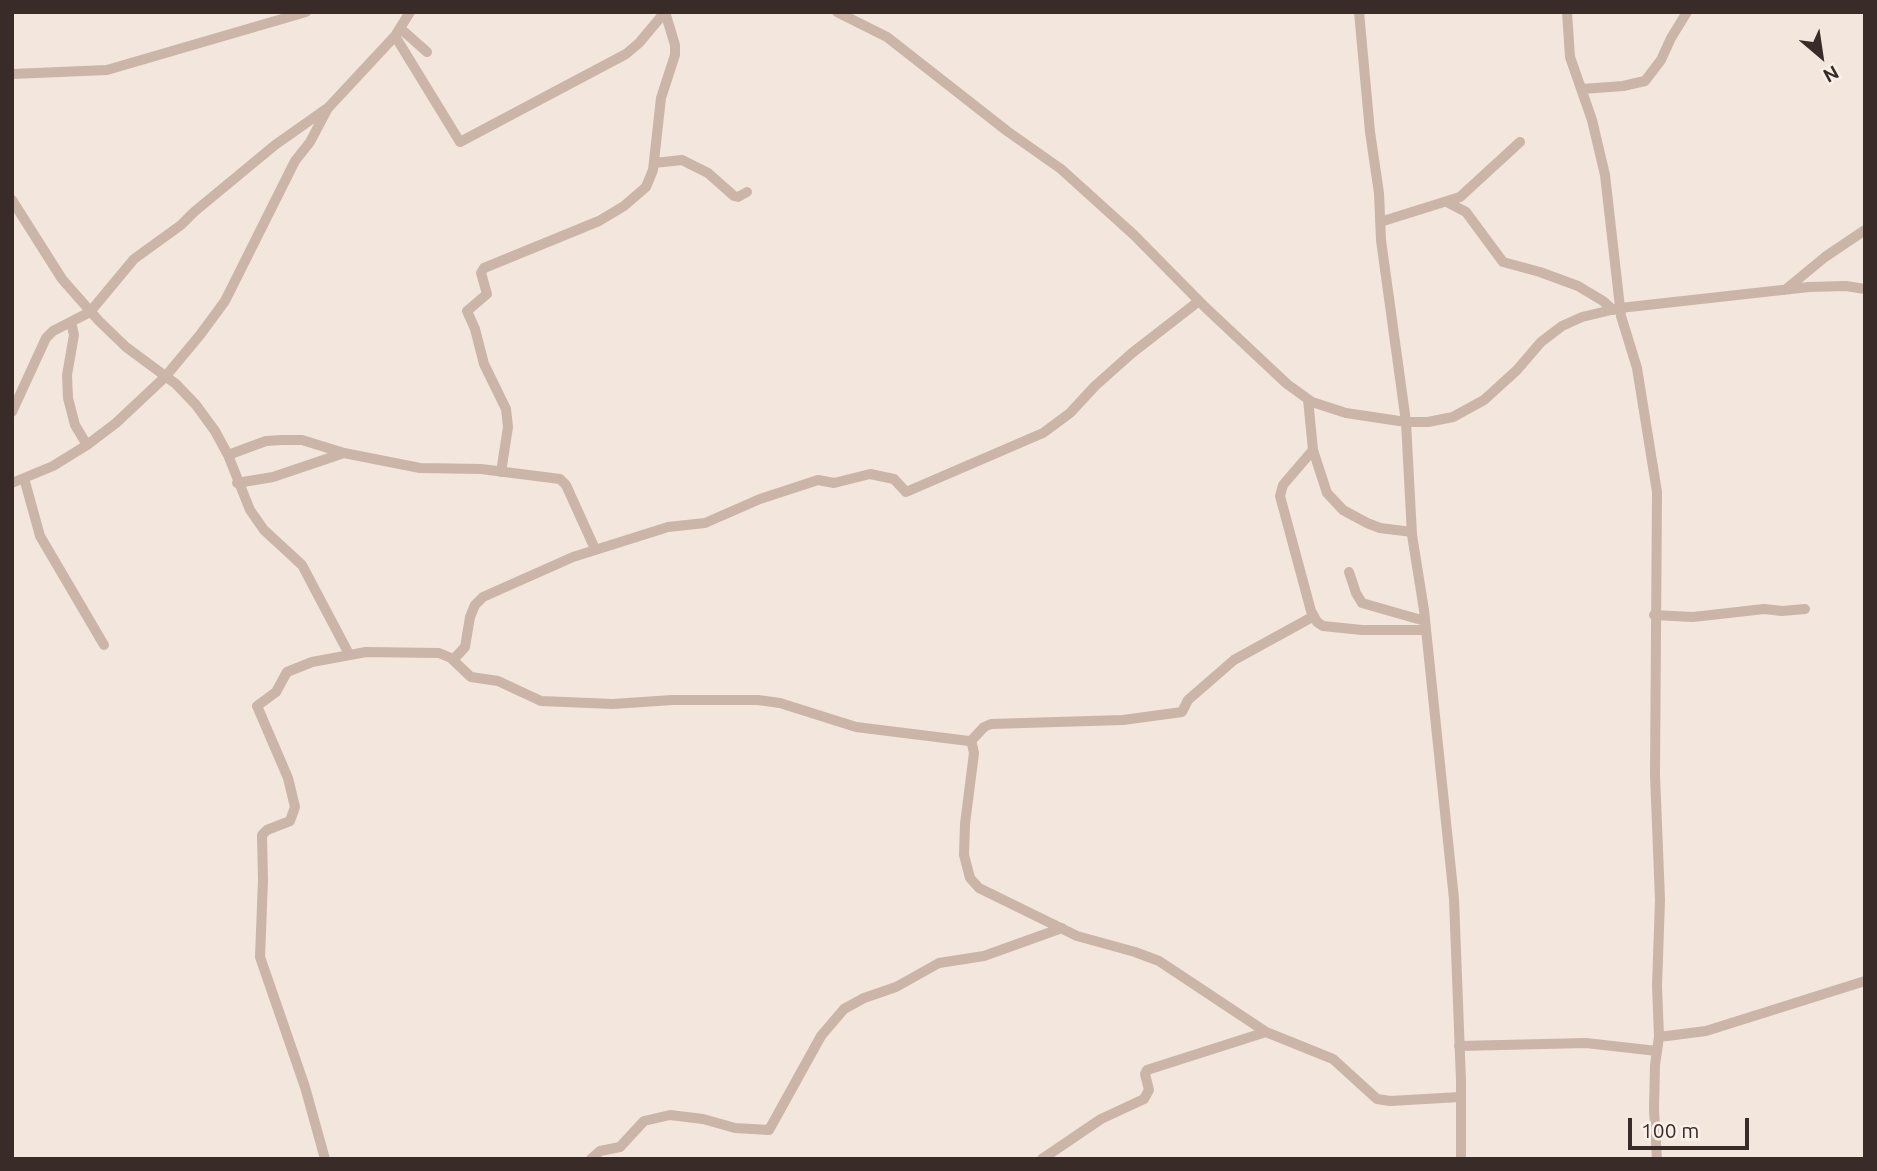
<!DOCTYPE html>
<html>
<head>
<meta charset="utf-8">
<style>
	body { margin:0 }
	#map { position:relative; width:1877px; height:1171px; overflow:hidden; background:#f3e6dc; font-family:Ubuntu,sans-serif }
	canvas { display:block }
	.frame { position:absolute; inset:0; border:14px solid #382b28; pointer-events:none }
	.north { position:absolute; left:1786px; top:21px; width:70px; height:70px; -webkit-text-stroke:5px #faf0e9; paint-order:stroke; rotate:151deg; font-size:19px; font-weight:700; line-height:28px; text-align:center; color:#382b28 }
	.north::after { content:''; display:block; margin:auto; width:24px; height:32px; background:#382b28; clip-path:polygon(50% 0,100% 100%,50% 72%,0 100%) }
	.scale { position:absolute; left:1628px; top:1118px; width:121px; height:32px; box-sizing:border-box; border:4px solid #382b28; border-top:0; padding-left:9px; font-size:21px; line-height:24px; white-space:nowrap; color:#382b28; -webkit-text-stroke:5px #faf0e9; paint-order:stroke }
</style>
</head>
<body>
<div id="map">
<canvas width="1877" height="1171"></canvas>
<div class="frame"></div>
<div class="north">N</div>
<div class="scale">100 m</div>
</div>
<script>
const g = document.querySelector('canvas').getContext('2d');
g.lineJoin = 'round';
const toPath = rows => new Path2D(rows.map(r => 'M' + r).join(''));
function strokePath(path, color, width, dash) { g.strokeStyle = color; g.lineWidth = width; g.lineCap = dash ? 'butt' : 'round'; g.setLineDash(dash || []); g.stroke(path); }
const minor = toPath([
	[837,12,887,37,1007,131,1061,169,1134,235,1206,308,1287,384,1312,402,1346,413,1406,422,1428,422,1453,417,1484,400,1517,370,1541,342,1562,326,1582,317,1620,308,1809,287,1846,286,1865,289],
	[1359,12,1370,132,1379,193,1381,240,1406,422,1412,535,1424,610,1454,899,1461,1081,1461,1159],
	[1567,12,1570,57,1592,120,1605,175,1621,316,1637,368,1657,492,1655,775,1660,900,1657,986,1659,1037,1655,1065,1654,1110,1657,1159],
	[401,29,427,52],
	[395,36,460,142,626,54,639,43,665,12],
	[12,74,107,70,306,12],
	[1582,89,1623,86,1645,81,1661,60,1671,38,1687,12],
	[654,163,682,160,708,173,734,196,738,197,747,192],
	[12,200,62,279,99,321,126,347,176,384,196,405,215,431,228,455,250,510,264,530,302,565,349,654],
	[1447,202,1466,212,1503,262,1540,272,1578,286,1603,301,1613,310],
	[1380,222,1460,197,1520,142],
	[1785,290,1825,257,1865,230],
	[71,322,74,335,67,375,68,398,75,425,87,445],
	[1308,399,1313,450,1327,493,1343,510,1367,523,1380,528,1412,532],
	[12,412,46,338,53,331,90,312,134,259,181,225,194,212,275,145,326,109],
	[1313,450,1283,485,1280,496,1311,611,1317,622,1323,626,1362,630,1425,630],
	[228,455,266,441,282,440,302,440,344,453],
	[501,472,508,427,506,409,484,364,475,329,467,311,487,294,481,273,484,268,599,221,624,206,646,187,653,170,661,98,675,55,675,45,665,12],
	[24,478,40,536,104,645],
	[12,483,53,466,87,445,116,423,165,377,200,335,225,301,295,161,310,142,328,108,395,36,410,12],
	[237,483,273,477,344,453,420,468,481,469,560,479,566,485,595,549],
	[1349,572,1356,593,1362,603,1425,621],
	[1654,615,1693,617,1764,609,1782,611,1805,609],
	[453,660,465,647,470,617,475,605,483,597,573,557,668,527,705,523,760,499,818,480,834,483,870,474,894,479,906,492,1043,433,1070,413,1095,386,1132,353,1199,301],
	[970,742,984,727,991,724,1123,720,1182,712,1188,700,1234,660,1314,616],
	[1659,1037,1706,1031,1865,981],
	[1459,1046,1586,1043,1657,1051],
	[325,1159,305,1087,260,957,263,880,262,835,267,830,290,821,295,807,288,778,257,706,276,692,287,672,312,662,366,652,439,653,451,658,471,677,498,681,541,701,613,704,672,700,758,700,780,703,856,727,969,741,972,744,974,753,965,824,964,855,970,878,979,888,1077,936,1135,952,1159,961,1266,1032,1333,1059,1377,1099,1390,1101,1460,1097],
	[591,1159,600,1151,620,1147,644,1121,670,1115,703,1119,735,1128,769,1130,821,1036,844,1009,864,998,896,987,939,963,984,956,1062,928],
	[1042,1159,1101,1119,1144,1099,1149,1090,1145,1074,1147,1070,1266,1032]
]);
strokePath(minor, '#cbb4a8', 10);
</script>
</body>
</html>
